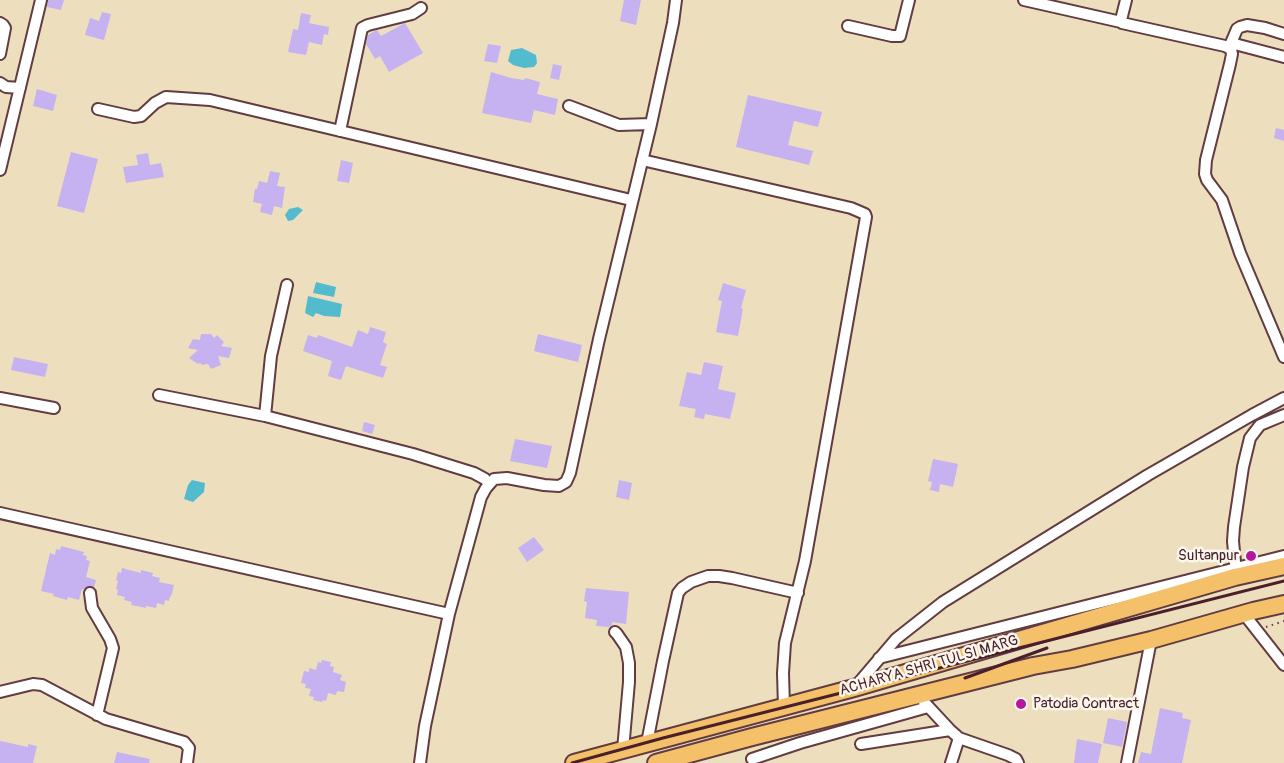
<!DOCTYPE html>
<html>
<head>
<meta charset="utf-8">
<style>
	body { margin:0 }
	canvas { display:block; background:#eddfbd }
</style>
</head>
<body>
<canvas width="1284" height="763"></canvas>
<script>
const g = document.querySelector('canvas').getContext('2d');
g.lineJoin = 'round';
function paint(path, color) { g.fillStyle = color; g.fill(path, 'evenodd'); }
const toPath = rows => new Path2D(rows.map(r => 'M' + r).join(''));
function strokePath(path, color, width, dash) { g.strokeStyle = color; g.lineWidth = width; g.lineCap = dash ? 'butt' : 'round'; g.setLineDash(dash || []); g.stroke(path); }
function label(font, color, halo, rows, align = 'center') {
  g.font = font + ' Pangolin,sans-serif'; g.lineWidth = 5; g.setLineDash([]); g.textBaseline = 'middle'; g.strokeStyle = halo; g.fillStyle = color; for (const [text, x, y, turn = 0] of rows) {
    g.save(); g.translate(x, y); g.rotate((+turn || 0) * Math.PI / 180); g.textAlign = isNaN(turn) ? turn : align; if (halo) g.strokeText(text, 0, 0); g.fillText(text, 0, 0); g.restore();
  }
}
const water = toPath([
	[522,48,536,55,537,63,534,67,524,68,513,65,508,61,511,50],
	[298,207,303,210,293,220,288,221,285,215,289,209],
	[316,282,336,287,334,297,313,293],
	[308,296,342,304,340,317,324,316,316,313,313,317,305,313],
	[192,480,205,483,204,492,193,502,184,499,188,485]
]);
const building = toPath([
	[48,0,64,0,61,10,47,7],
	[624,0,641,0,636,25,620,21],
	[102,12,111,14,104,40,85,35,90,18,99,21],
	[301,13,311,15,309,23,329,27,328,35,324,34,322,45,309,42,306,55,288,52,293,29,298,30],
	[405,23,423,53,389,72,380,56,375,59,366,44,368,35,377,30,381,36],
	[488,44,501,46,497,63,484,61],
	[553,64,562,66,559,80,550,78],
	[491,72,511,78,524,80,525,78,540,82,537,94,558,99,555,115,534,110,531,123,482,113],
	[37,89,57,95,53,111,33,106],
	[748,95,822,112,818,127,794,121,788,145,813,151,809,165,736,147],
	[1276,128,1284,130,1284,141,1274,138],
	[71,152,98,159,84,213,57,206],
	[148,153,150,165,161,163,164,177,126,183,123,167,138,165,136,155],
	[341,160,353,163,349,183,337,181],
	[270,171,280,173,277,186,285,187,282,208,274,206,272,215,260,212,262,204,253,202,255,189,257,189,259,181,267,183],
	[723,283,746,290,741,308,743,309,738,336,716,332,722,301,718,300],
	[370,327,386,332,383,342,387,344,380,365,387,367,383,378,346,366,341,380,328,376,332,361,303,351,308,335,317,338,318,335,352,347,358,330,368,334],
	[201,334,211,334,214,338,217,335,224,342,221,346,232,348,229,358,218,356,221,365,211,369,208,364,202,365,200,363,198,364,189,358,198,350,188,348,193,339,200,340],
	[538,334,582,345,578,362,534,351],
	[14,357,48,364,45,377,11,370],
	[704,362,723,366,718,389,736,393,730,419,705,414,704,419,694,417,696,409,679,406,687,372,701,375],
	[364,422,375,425,372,434,362,431],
	[515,439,552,446,547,468,510,461],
	[933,459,958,464,953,487,940,484,939,492,930,490,932,482,928,481],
	[619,480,632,483,629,500,616,497],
	[534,537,544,550,527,562,518,548],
	[61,546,84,552,83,555,87,556,86,560,90,561,86,577,96,580,94,587,90,586,84,589,82,589,79,600,68,597,67,600,53,596,54,594,41,591,50,553,55,555,56,549,60,550],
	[122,568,141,573,141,570,153,573,152,576,160,578,159,582,174,585,171,597,170,596,169,601,165,600,164,605,157,603,156,608,146,606,146,608,131,605,132,602,124,600,125,597,117,595,118,590,116,589,118,581,116,580,118,572,121,573],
	[586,588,629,592,626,624,612,622,612,625,609,627,596,626,597,620,585,618,587,602,584,601],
	[322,660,331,662,330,666,334,667,333,672,342,675,340,680,346,682,344,692,337,691,336,695,328,693,326,701,323,700,322,702,313,700,314,697,309,696,311,689,305,688,306,684,301,683,304,671,309,672,309,668,316,670,318,662,321,663],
	[1160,708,1183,713,1182,718,1191,720,1182,763,1138,763,1141,752,1151,754],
	[1108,718,1127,722,1122,747,1103,743],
	[1077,739,1102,744,1098,763,1074,763],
	[0,741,28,747,28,744,37,746,33,763,0,763],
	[117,752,150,759,149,763,114,763]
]);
const path = toPath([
	[1266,627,1284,621]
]);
const minor = toPath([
	[1024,0,1121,22],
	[1126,0,1121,20,1122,23,1225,46,1231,49,1232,54,1230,64,1206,160,1205,174,1207,180,1222,200,1240,253,1284,357],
	[0,23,3,25,5,28,0,54],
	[848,26,892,36,900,36,909,0],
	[1231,43,1284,57],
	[1229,48,1237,29,1240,27,1247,25,1265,28,1284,34],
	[0,83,6,87,20,88],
	[569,106,619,125,651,124],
	[98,109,134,117,141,116,155,103,166,97,210,100,631,200],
	[340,131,362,28,368,25,412,14,421,8],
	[642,160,851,208,865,214,866,217,805,561,785,643,783,673,784,707],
	[0,170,41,0],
	[159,395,265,416,413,454,474,473,485,479,489,484],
	[0,398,54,408],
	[265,416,271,356,287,285],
	[0,513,449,614],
	[1236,573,1233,541,1234,527,1243,467,1250,438,1260,425,1284,415],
	[90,593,92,608,110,639,113,648,97,715],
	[1244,614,1284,665],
	[615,632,617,634,626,647,629,663,629,682,623,750],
	[879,658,1284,556],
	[856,686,896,639,943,602,1148,475,1252,415,1284,398],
	[0,692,33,684,42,685,106,719,184,742,189,748,187,763],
	[924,702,950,730,959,738,1008,755,1016,759,1018,763],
	[647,743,663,661,678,593,682,588,691,582,708,576,719,576,732,578,798,593],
	[861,744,950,730],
	[752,759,800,743,928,707],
	[420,763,425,726,449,614,481,497,486,488,494,479,507,478,544,485,559,486,566,482,570,473,599,339,651,124,673,23,676,0],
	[951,763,959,738],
	[1127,763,1151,640]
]);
const highway = toPath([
	[574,763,854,688,1235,577,1284,566],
	[656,763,752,737,1033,666,1072,659,1151,640,1253,611,1284,604]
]);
const rail = toPath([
	[965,678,1047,648],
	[572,763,663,738,1284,581]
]);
const markers = [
	[1251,556,6,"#b5179e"],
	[1021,704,6,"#b5179e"]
];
const poiNames = [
	["Sultanpur",1239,556],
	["Patodia Contract",1033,704,"left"]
];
const streetNames = [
	["ACHARYA SHRI TULSI MARG",929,666,-16]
];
paint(water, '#52bcce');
paint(building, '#c6b1f1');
strokePath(minor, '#623c41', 14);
strokePath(highway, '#623c41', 20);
strokePath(path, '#623c41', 2, [1.5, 4.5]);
strokePath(minor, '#fff', 10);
strokePath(highway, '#f4c16a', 16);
strokePath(rail, '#4a1f2b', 3);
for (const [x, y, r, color] of markers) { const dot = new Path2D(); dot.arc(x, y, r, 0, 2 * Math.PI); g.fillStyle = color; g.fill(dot); strokePath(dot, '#fbf7ec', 2); }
label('15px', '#4a1f2b', '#fbf7ec', poiNames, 'right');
label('15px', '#4a1f2b', '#fbf7ec', streetNames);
</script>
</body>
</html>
